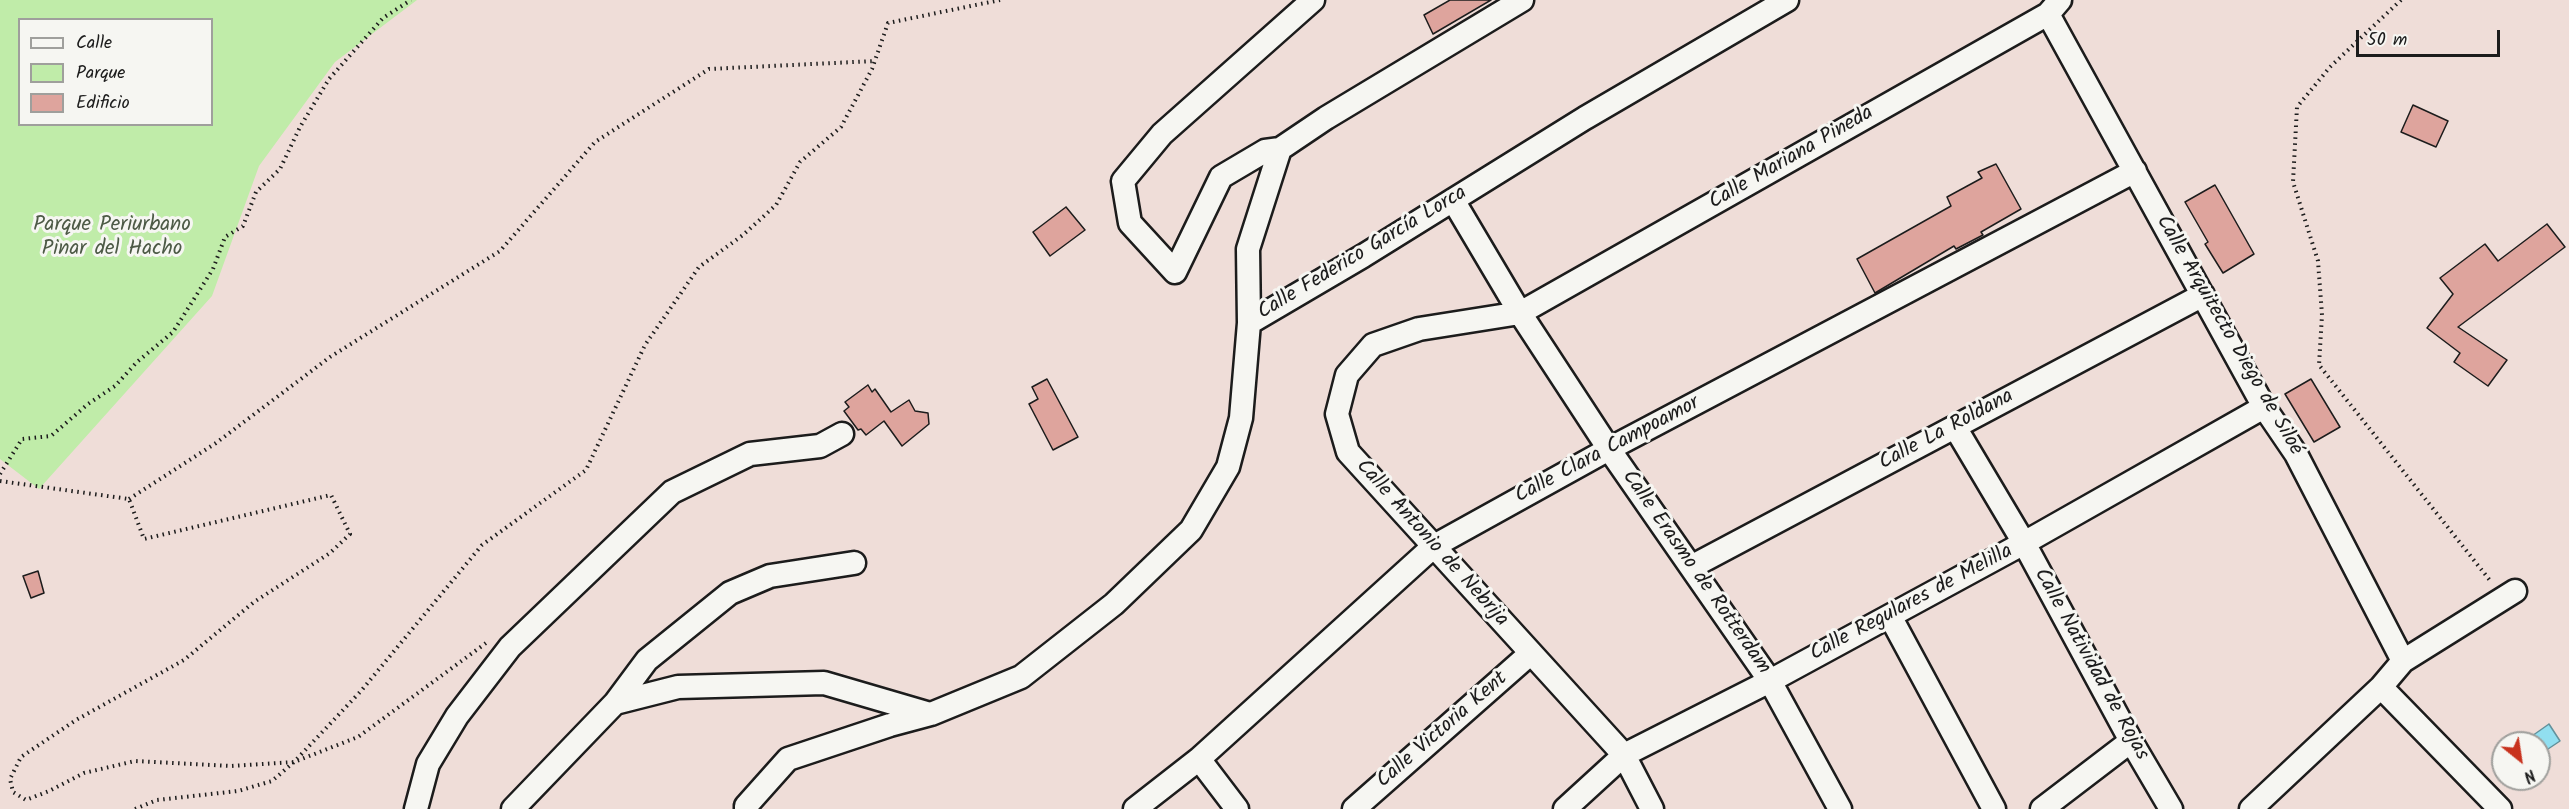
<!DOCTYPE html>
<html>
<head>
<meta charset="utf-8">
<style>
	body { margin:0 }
	#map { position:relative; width:2569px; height:809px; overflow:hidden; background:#efddd8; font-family:Kalam,sans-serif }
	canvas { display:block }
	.legend { position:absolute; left:18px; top:18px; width:195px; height:108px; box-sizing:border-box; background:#f6f6f2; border:2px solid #9f9f9c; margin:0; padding:8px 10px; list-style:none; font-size:18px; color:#1c1c1c }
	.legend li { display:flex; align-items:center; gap:12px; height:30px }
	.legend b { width:30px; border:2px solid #9f9f9c }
	.north { position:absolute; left:2491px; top:731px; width:60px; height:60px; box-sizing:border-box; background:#f6f6f2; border:2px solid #9f9f9c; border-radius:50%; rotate:150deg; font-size:16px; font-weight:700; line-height:24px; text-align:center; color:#1c1c1c }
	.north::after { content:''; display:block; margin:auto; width:21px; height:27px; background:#c8321e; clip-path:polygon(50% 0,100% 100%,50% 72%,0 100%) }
	.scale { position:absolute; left:2356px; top:30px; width:144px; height:27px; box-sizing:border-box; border:3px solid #1c1c1c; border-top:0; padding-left:8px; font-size:18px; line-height:21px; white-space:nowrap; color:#1c1c1c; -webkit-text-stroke:4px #f6f6f2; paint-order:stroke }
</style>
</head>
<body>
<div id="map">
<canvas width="2569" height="809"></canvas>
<ul class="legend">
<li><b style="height:8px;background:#f6f6f2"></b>Calle</li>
<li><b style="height:16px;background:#c0eca9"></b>Parque</li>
<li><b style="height:16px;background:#dea49d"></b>Edificio</li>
</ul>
<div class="north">N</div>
<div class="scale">50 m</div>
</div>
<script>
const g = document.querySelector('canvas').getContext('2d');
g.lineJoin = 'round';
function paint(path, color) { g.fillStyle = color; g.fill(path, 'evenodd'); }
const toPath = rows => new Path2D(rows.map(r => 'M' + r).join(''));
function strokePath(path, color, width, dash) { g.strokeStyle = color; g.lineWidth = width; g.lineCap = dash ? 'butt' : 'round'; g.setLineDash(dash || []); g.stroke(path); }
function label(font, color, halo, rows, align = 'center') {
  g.font = font + ' Kalam,sans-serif'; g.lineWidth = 6; g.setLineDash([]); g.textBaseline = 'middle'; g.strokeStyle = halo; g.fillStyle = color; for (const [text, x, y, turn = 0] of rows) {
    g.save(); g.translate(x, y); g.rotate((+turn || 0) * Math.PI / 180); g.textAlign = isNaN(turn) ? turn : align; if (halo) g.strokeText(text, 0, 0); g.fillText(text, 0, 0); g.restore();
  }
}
const green = toPath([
	[0,0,417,0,335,62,259,166,212,296,39,489,0,459],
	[20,20,212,20,212,124,20,124]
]);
const water = toPath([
	[2549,724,2560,741,2539,755,2539,743,2522,743,2549,724]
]);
const building = toPath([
	[1450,0,1491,0,1433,34,1424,15,1450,0],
	[2413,105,2448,121,2436,147,2401,132,2413,105],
	[1996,164,2021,209,1981,232,1983,235,1956,249,1954,246,1875,293,1857,259,1951,206,1947,197,1982,178,1978,172,1996,164],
	[2215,185,2254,254,2223,273,2205,244,2208,242,2185,202,2215,185],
	[1066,207,1085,230,1050,256,1033,232,1066,207],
	[2547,224,2565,247,2458,327,2507,360,2488,386,2454,362,2460,353,2427,328,2453,294,2440,278,2485,244,2498,261,2547,224],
	[1047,379,1078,437,1053,450,1029,404,1038,399,1032,387,1047,379],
	[2311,379,2340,427,2314,442,2285,394,2311,379],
	[868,385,872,392,875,389,891,412,909,400,915,411,928,413,929,424,902,446,884,421,866,435,861,429,858,430,844,411,849,407,845,402,868,385],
	[38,571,44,593,31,598,23,576,38,571]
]);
const path = toPath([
	[2401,0,2330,67,2297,107,2293,182,2318,261,2322,315,2319,365,2492,583],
	[0,474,22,439,51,436,88,404,115,386,137,362,173,332,213,269,225,237,243,226,256,192,280,169,300,127,329,79,383,18,411,0],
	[0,481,129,499,144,539,331,495,350,534,330,553,254,602,184,660,76,720,21,757,10,779,13,792,26,800,49,791,84,773,135,761,231,766,294,762,358,737,486,643],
	[129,499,216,443,330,357,500,251,595,142,709,69,875,61],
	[135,809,157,800,238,791,272,781,294,762,361,691,482,545,586,470,645,345,699,267,743,235,776,205,800,162,841,127,872,69,888,23,1000,0]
]);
const minor = toPath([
	[1313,0,1162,134,1123,181,1130,223,1175,272,1221,177,1265,151,1280,149,1326,118,1522,0],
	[2048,14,2264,407,2296,454,2403,661],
	[1453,200,1520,313,1419,329,1373,345,1347,375,1337,414,1348,452,1624,755,1652,809],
	[1249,323,1363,256,1585,118,1787,0],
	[1955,427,2024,543,2131,741,2171,809],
	[1691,567,2203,295],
	[1890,616,1994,809],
	[2381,687,2500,809],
	[615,703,647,660,730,593,770,576,854,563],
	[1199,759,1237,809],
	[416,809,428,764,457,716,510,647,672,492,750,454,820,446,842,434],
	[513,809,615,703,678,687,824,683,930,714],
	[746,809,746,806,788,759,890,725,931,714,1021,677,1114,604,1191,530,1228,467,1241,418,1249,323,1248,249,1280,149],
	[1135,809,1199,759,1434,546,1609,449,2135,171],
	[1354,809,1531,653],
	[1565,809,1624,755,1770,681,2024,543,2264,407],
	[1840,809,1770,681,1609,449,1520,313,2048,14,2060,0],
	[2042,809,2131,741],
	[2251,809,2381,687,2403,661,2515,591]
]);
const streetNames = [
	["Calle Mariana Pineda",1792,159,-30],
	["Calle Federico García Lorca",1363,254,-31],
	["Calle Arquitecto Diego de Siloé",2228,336,60],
	["Calle La Roldana",1947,431,-28],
	["Calle Clara Campoamor",1608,451,-28],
	["Calle Antonio de Nebrija",1431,544,48],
	["Calle Erasmo de Rotterdam",1695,573,55],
	["Calle Regulares de Melilla",1912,604,-28],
	["Calle Natividad de Rojas",2090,665,61],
	["Calle Victoria Kent",1443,731,-41]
];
const parkNames = [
	["Parque Periurbano",112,226],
	["Pinar del Hacho",112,250]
];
paint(green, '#c0eca9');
paint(water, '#91dff0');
strokePath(water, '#62919b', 1.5);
paint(building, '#dea49d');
strokePath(building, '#1c1c1c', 1.5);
strokePath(minor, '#1c1c1c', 27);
strokePath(path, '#1c1c1c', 4, [1.5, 4.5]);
strokePath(minor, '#f6f6f2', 22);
label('21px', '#1c1c1c', '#f6f6f2', streetNames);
label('21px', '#4d5a46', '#f6f6f2', parkNames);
</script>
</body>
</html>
